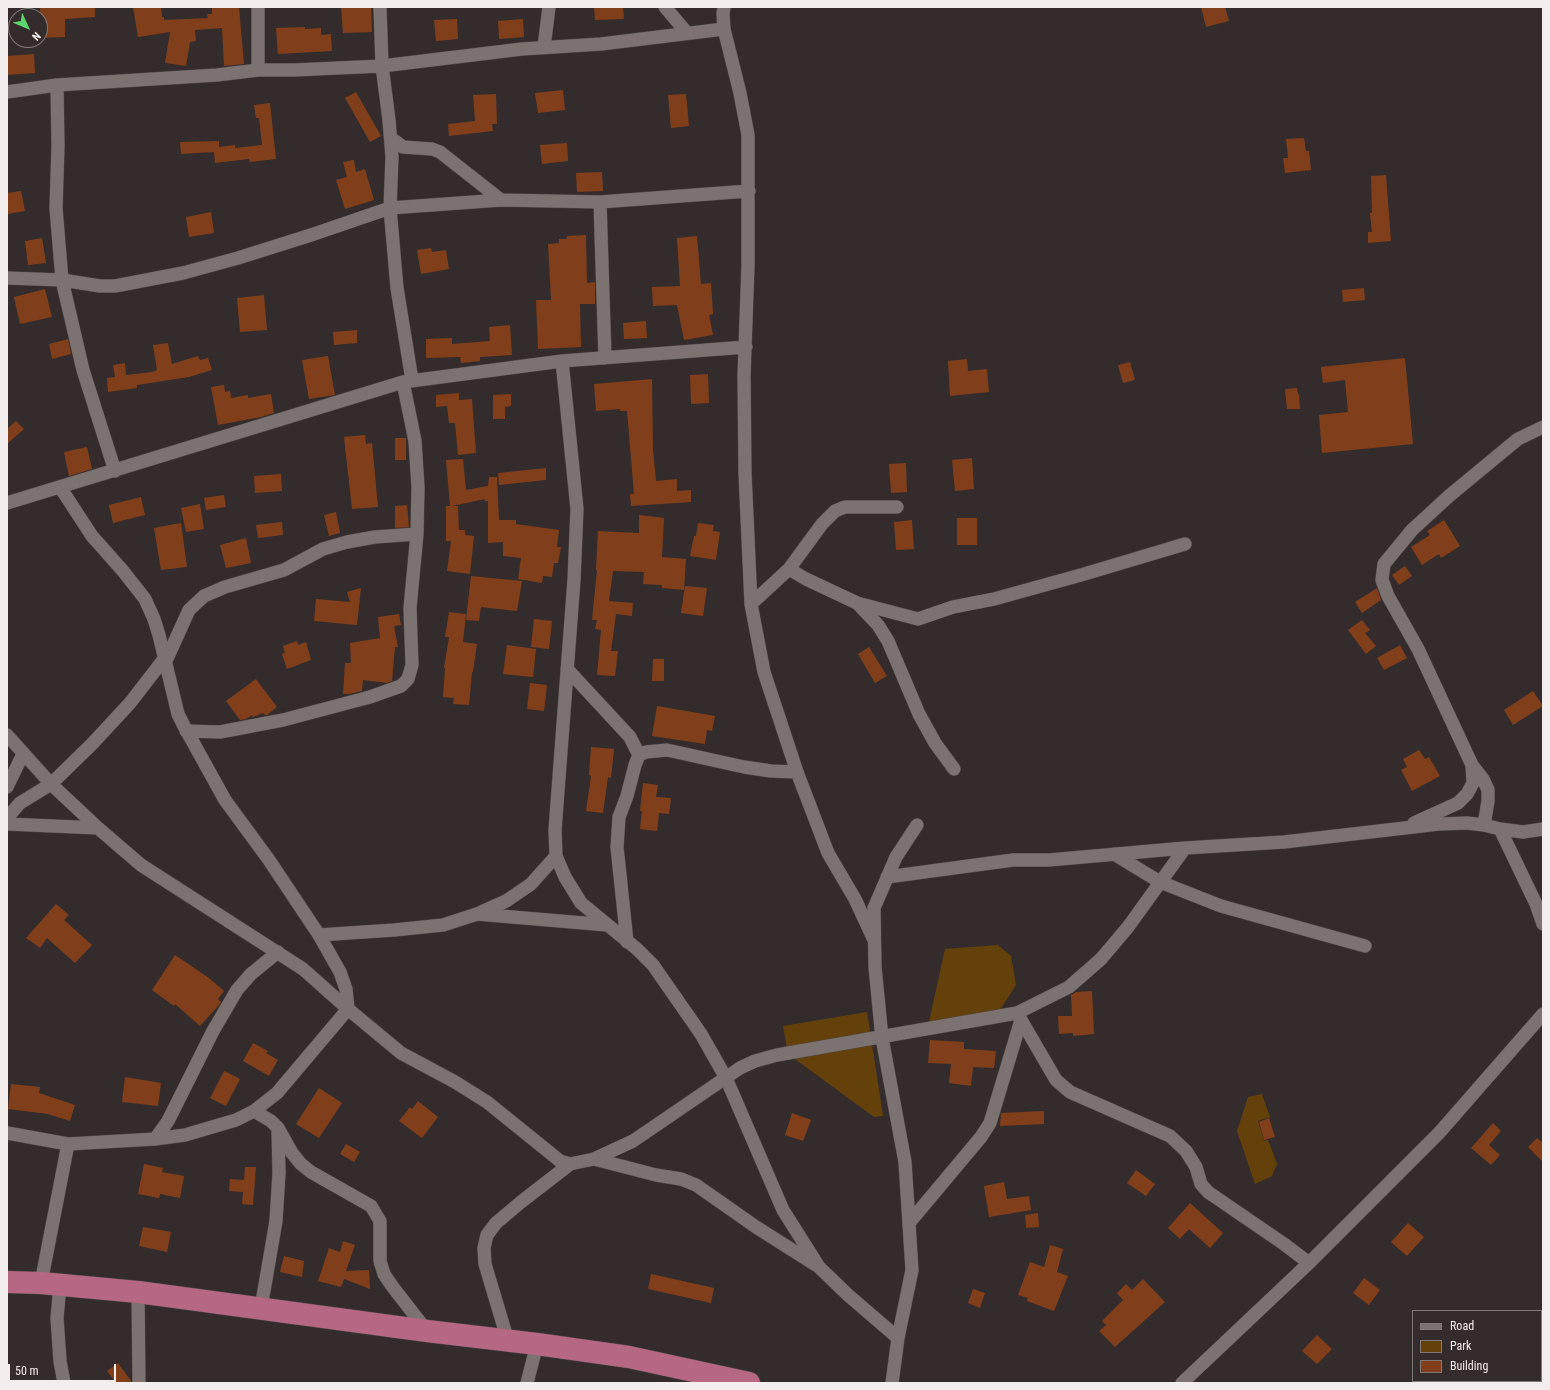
<!DOCTYPE html>
<html>
<head>
<meta charset="utf-8">
<style>
	body { margin:0 }
	#map { position:relative; width:1550px; height:1390px; overflow:hidden; background:#342c2c; font-family:"Roboto Condensed",sans-serif }
	canvas { display:block }
	.frame { position:absolute; inset:0; border:8px solid #f3eeed; pointer-events:none }
	.legend { position:absolute; left:1412px; top:1310px; width:130px; height:72px; box-sizing:border-box; background:#342c2c; border:1px solid #807a79; margin:0; padding:5px 7px; list-style:none; font-size:12px; color:#f3eeed }
	.legend li { display:flex; align-items:center; gap:8px; height:20px }
	.legend b { width:20px; border:1px solid #807a79 }
	.north { position:absolute; left:8px; top:8px; width:40px; height:40px; box-sizing:border-box; background:#342c2c; border:1px solid #807a79; border-radius:50%; rotate:134deg; font-size:11px; font-weight:700; line-height:16px; text-align:center; color:#f3eeed }
	.north::after { content:''; display:block; margin:auto; width:14px; height:18px; background:#5cd56d; clip-path:polygon(50% 0,100% 100%,50% 72%,0 100%) }
	.scale { position:absolute; left:8px; top:1364px; width:108px; height:18px; box-sizing:border-box; border:2px solid #f3eeed; border-top:0; padding-left:5px; font-size:12px; line-height:14px; white-space:nowrap; color:#f3eeed; -webkit-text-stroke:3px #342c2c; paint-order:stroke }
</style>
</head>
<body>
<div id="map">
<canvas width="1550" height="1390"></canvas>
<div class="frame"></div>
<ul class="legend">
<li><b style="height:5px;background:#7c7272"></b>Road</li>
<li><b style="height:11px;background:#64410b"></b>Park</li>
<li><b style="height:11px;background:#803f1a"></b>Building</li>
</ul>
<div class="north">N</div>
<div class="scale">50 m</div>
</div>
<script>
const g = document.querySelector('canvas').getContext('2d');
g.lineJoin = 'round';
function paint(path, color) { g.fillStyle = color; g.fill(path, 'evenodd'); }
const toPath = rows => new Path2D(rows.map(r => 'M' + r).join(''));
function strokePath(path, color, width, dash) { g.strokeStyle = color; g.lineWidth = width; g.lineCap = dash ? 'butt' : 'round'; g.setLineDash(dash || []); g.stroke(path); }
const green = toPath([
	[998,945,1011,956,1016,985,998,1013,929,1022,945,949],
	[867,1012,883,1116,874,1117,788,1054,783,1026],
	[1262,1094,1270,1117,1258,1121,1264,1141,1268,1140,1277,1164,1272,1176,1255,1184,1237,1131,1248,1097]
]);
const building = toPath([
	[40,7,95,7,95,17,65,19,65,37,41,38],
	[133,7,161,7,162,17,164,17,164,20,208,18,207,14,212,14,212,7,239,7,244,64,224,66,222,28,195,30,196,41,190,42,186,66,165,63,170,32,138,37],
	[341,7,371,7,372,32,343,33],
	[594,7,623,7,624,19,595,20],
	[1201,7,1225,7,1229,21,1206,27],
	[457,19,458,39,436,41,434,20],
	[523,19,524,37,499,39,498,21],
	[305,27,305,29,321,28,321,35,331,34,332,51,278,54,276,28],
	[34,54,35,73,7,75,7,56],
	[563,90,565,110,538,113,535,93],
	[356,92,381,136,370,142,345,98],
	[496,94,497,124,492,124,493,131,449,136,448,124,475,121,473,95],
	[686,94,689,126,671,128,668,95],
	[270,103,276,159,250,162,249,159,215,163,214,152,181,154,180,142,219,141,219,147,235,145,235,148,262,145,259,118,256,118,254,105],
	[1304,138,1306,151,1309,151,1311,170,1285,173,1283,158,1288,158,1286,139],
	[567,143,568,161,542,164,540,145],
	[354,160,356,172,365,169,374,200,345,209,336,180,347,177,343,162],
	[602,172,603,191,577,192,576,173],
	[1386,175,1391,241,1368,243,1368,232,1372,232,1370,213,1372,213,1371,176],
	[21,191,25,211,7,214,7,193],
	[211,212,214,233,189,237,186,217],
	[586,235,587,283,595,282,595,304,580,304,581,347,538,349,536,300,551,300,548,244,559,243,559,239,567,239,567,236],
	[697,236,701,284,711,283,713,314,709,315,713,335,684,340,677,305,653,306,652,287,680,286,677,238],
	[42,238,46,263,28,265,25,241],
	[431,248,432,252,446,250,449,269,421,274,417,250],
	[1364,288,1365,300,1343,302,1342,290],
	[45,289,52,317,20,324,14,297],
	[264,295,267,330,240,332,237,298],
	[646,321,647,338,624,339,623,323],
	[510,325,512,355,480,357,480,361,461,363,460,357,426,358,426,339,452,338,452,344,490,341,489,327],
	[357,330,357,343,334,345,333,332],
	[68,339,71,354,52,359,49,344],
	[168,343,172,364,198,356,200,360,208,358,212,370,189,377,137,385,137,388,108,392,107,378,115,377,113,365,125,363,126,375,152,372,157,370,153,345],
	[328,356,335,395,309,399,302,360],
	[1405,358,1413,444,1322,453,1319,415,1348,412,1345,380,1323,383,1321,367],
	[967,359,968,371,987,369,989,392,950,396,948,361],
	[1130,362,1135,380,1123,383,1118,365],
	[708,374,709,403,691,404,690,375],
	[652,379,653,449,656,481,677,479,677,491,691,490,691,502,631,506,630,494,634,494,627,411,620,411,620,409,596,411,594,384],
	[224,385,225,392,230,391,231,398,248,395,248,398,271,394,274,413,261,417,218,425,211,387],
	[1297,388,1298,394,1299,394,1300,409,1287,409,1285,389],
	[459,393,459,400,472,399,476,453,458,455,455,423,449,423,447,406,436,407,436,395],
	[511,394,511,406,505,407,505,419,493,419,493,395],
	[16,421,24,429,7,444,7,429],
	[365,435,366,444,372,443,378,507,352,509,344,437],
	[395,438,406,438,406,460,395,460],
	[87,447,92,469,69,476,64,452],
	[972,458,974,489,955,491,952,460],
	[463,459,466,490,488,486,489,477,497,477,499,520,516,520,516,524,559,530,557,547,561,547,558,563,554,563,552,577,543,576,542,583,518,579,521,558,503,556,503,542,488,543,488,501,485,501,485,499,452,506,458,506,459,530,465,530,465,535,474,536,470,574,447,571,451,541,446,541,446,506,450,506,446,460],
	[906,463,907,492,891,493,889,464],
	[546,468,546,480,499,485,498,473],
	[281,474,282,491,255,493,254,476],
	[224,495,226,507,206,510,204,498],
	[141,497,145,515,113,523,109,505],
	[200,504,204,529,186,532,181,508],
	[407,505,409,527,395,528,395,506],
	[336,512,340,533,329,536,324,515],
	[639,515,664,518,662,557,686,559,684,590,662,588,662,585,643,584,644,572,613,571,609,601,633,603,632,616,616,614,611,651,618,651,615,676,597,675,601,630,595,629,597,620,592,620,597,570,596,570,598,531,639,533],
	[957,518,977,518,977,545,957,545],
	[912,520,914,549,896,550,894,522],
	[1444,520,1460,546,1441,558,1439,554,1422,565,1411,547,1430,535,1427,531],
	[282,522,283,535,258,538,256,525],
	[181,523,187,567,161,570,154,528],
	[698,523,714,525,713,531,720,532,716,560,690,556,694,536,696,536],
	[246,538,251,563,226,568,220,545],
	[1405,566,1412,576,1399,585,1392,575],
	[471,576,522,581,517,611,481,607,479,621,466,620],
	[685,586,707,588,703,616,681,613],
	[361,588,357,625,314,621,316,599,350,602,347,592],
	[1377,588,1381,600,1362,613,1355,602],
	[449,612,466,614,463,642,477,644,473,672,472,672,469,705,453,704,454,698,443,697,445,668,444,668,449,637,445,637],
	[399,614,401,625,394,626,398,647,395,647,392,681,387,683,363,680,362,691,349,694,343,694,345,663,351,663,350,643,380,638,378,617],
	[534,619,552,621,549,649,531,647],
	[1362,620,1370,630,1365,633,1376,646,1366,654,1348,630],
	[297,641,298,645,306,642,311,660,287,669,282,654,285,653,283,646],
	[507,645,536,649,533,677,503,674],
	[1400,645,1407,658,1384,670,1377,658],
	[869,647,887,676,875,683,858,654],
	[653,659,664,659,664,681,652,681],
	[256,679,277,707,267,715,265,715,263,713,253,717,252,715,246,719,240,720,226,701],
	[530,683,547,685,544,711,527,709],
	[1533,691,1543,706,1513,725,1504,710],
	[657,706,715,716,712,731,707,730,705,744,652,736],
	[591,747,614,749,611,778,608,777,603,813,586,811,591,776,589,775],
	[1419,750,1425,759,1429,757,1440,776,1412,791,1401,770,1407,767,1403,759],
	[643,783,658,785,656,797,671,798,669,814,659,813,657,831,640,829,642,811,640,811],
	[56,904,69,915,64,920,92,945,75,963,47,938,40,948,26,938],
	[175,955,209,978,224,991,218,999,221,1002,219,1005,200,1026,175,1004,174,1006,152,990],
	[1092,991,1094,1034,1073,1036,1073,1033,1059,1034,1058,1016,1072,1016,1071,995,1076,992],
	[930,1040,964,1042,964,1049,996,1051,994,1068,973,1067,971,1086,949,1083,951,1064,928,1063],
	[253,1043,268,1051,266,1053,278,1060,269,1076,243,1061],
	[224,1071,240,1079,226,1106,210,1098],
	[125,1077,161,1083,158,1106,122,1102],
	[11,1084,40,1087,39,1093,75,1105,70,1121,48,1114,8,1109],
	[319,1088,342,1103,319,1138,296,1124],
	[418,1101,438,1117,422,1138,399,1121,410,1107,412,1109],
	[1044,1111,1044,1124,1000,1126,1001,1113],
	[792,1113,811,1120,803,1141,785,1135],
	[1269,1118,1275,1137,1264,1140,1259,1122],
	[1493,1123,1501,1131,1489,1145,1500,1155,1491,1165,1471,1148],
	[1537,1138,1543,1143,1543,1162,1528,1147],
	[346,1144,360,1152,354,1162,340,1154],
	[144,1164,163,1168,162,1172,184,1176,180,1198,160,1194,159,1198,138,1194],
	[245,1167,256,1167,253,1205,242,1204,243,1192,229,1191,230,1179,244,1180],
	[1136,1170,1155,1184,1146,1196,1127,1183],
	[1004,1182,1007,1199,1029,1196,1031,1210,989,1217,984,1186],
	[1190,1203,1223,1233,1210,1248,1189,1229,1180,1239,1168,1228],
	[1038,1213,1039,1227,1026,1228,1025,1215],
	[1408,1223,1424,1237,1407,1256,1391,1242],
	[143,1227,171,1232,167,1252,139,1246],
	[343,1241,355,1245,346,1271,369,1270,370,1289,344,1279,341,1287,318,1281,329,1248,340,1252],
	[1050,1245,1063,1249,1057,1272,1068,1276,1054,1311,1027,1301,1028,1298,1018,1295,1030,1262,1044,1267],
	[284,1256,304,1261,302,1277,280,1272],
	[651,1274,714,1288,711,1303,648,1289],
	[1364,1278,1380,1290,1369,1305,1353,1293],
	[1143,1279,1165,1302,1115,1347,1099,1331,1106,1325,1102,1321,1123,1300,1117,1293,1126,1284,1132,1290],
	[973,1289,985,1293,980,1308,968,1303],
	[1317,1335,1332,1349,1317,1364,1302,1351],
	[118,1363,131,1381,131,1383,116,1383,107,1371]
]);
const minor = toPath([
	[258,7,258,70],
	[380,7,382,66,389,120,392,157,390,208,397,288,412,380],
	[665,7,687,33],
	[724,7,723,14,724,29,740,93,748,135,748,265,744,376,745,473,751,604,764,672,797,772,828,853,855,899,874,940],
	[544,47,549,7],
	[57,85,58,146,56,208,62,280,83,370,115,471],
	[7,92,57,85,217,75,258,70,294,70,382,66,522,49,601,44,724,29],
	[391,138,403,147,432,149,440,152,501,200],
	[600,202,605,358],
	[7,278,62,280,100,286,115,286,183,273,238,258,311,235,390,208,501,200,600,202,749,191],
	[562,361,577,509,574,580,555,830,556,856,565,877,581,903,637,949,653,965,701,1034,726,1078,783,1210,819,1267,848,1295,898,1338],
	[7,503,403,382,562,361,746,347],
	[789,569,806,579,857,603,918,619,953,607,994,599,1081,575,1185,544],
	[751,604,789,569,822,524,835,511,845,507,897,507],
	[858,604,878,625,888,641,919,714,935,743,954,769],
	[165,663,189,610,204,596,225,587,284,570,323,549,347,542,375,537,417,534],
	[567,669,630,737,639,755],
	[186,731,220,732,283,720,370,697,401,686,408,679,412,665,410,608,417,534,418,487,415,441,403,382],
	[7,735,51,784,98,828,141,865,303,969,348,1009,401,1053,455,1082,487,1102,560,1161,570,1164,594,1159,633,1141,740,1068,755,1061,777,1055,1017,1013,1069,987,1101,959,1128,927,1185,848],
	[1472,765,1483,779,1488,790,1488,801,1484,825],
	[7,787,23,754],
	[7,818,20,803,51,784,92,744,130,703,164,659],
	[1414,823,1458,803,1467,794,1473,783,1472,765,1418,649,1388,596,1382,580,1384,564,1412,530,1449,496,1518,439,1543,427],
	[7,824,98,828],
	[1500,829,1536,904,1543,924],
	[1114,854,1160,882,1221,906,1365,946],
	[887,877,1013,860,1049,860,1185,848,1284,842,1439,824,1467,823,1484,825,1500,829,1523,832,1543,829],
	[477,914,607,925],
	[319,935,394,930,443,925,477,914,506,901,531,884,556,856],
	[627,942,617,847,619,817,627,796,635,765,639,755,646,752,667,750,744,767,771,771,797,772],
	[1017,1013,1056,1080,1070,1092,1170,1136,1186,1151,1196,1167,1201,1184,1208,1192,1284,1244,1309,1263],
	[254,1111,271,1121,278,1128,292,1153,301,1164,311,1172,371,1206,380,1221,380,1261,384,1274,392,1286,427,1331],
	[7,1133,68,1144,155,1139,185,1135,236,1120,254,1111,277,1093,348,1009,346,989,340,972,319,935,269,860,225,800,184,726,178,714,159,635,154,619,145,599,123,571,92,536,60,487],
	[155,1139,168,1121,213,1031,237,990,251,974,278,952],
	[594,1159,656,1175,681,1179,696,1185,756,1227,816,1265],
	[909,1223,981,1137,990,1123,1021,1020],
	[41,1283,68,1144],
	[60,1285,57,1318,60,1361,64,1383],
	[138,1292,139,1383],
	[261,1308,276,1221,279,1173,278,1131],
	[508,1341,485,1264,484,1248,487,1235,496,1223,521,1202,570,1164],
	[527,1383,537,1344],
	[892,1383,898,1338,912,1270,905,1162,882,1038,875,967,874,908,896,857,917,825],
	[1182,1383,1309,1263,1439,1133,1543,1014]
]);
const trunk = toPath([
	[7,1282,41,1283,138,1292,427,1331,537,1344,629,1357,749,1383]
]);
paint(green, '#64410b');
paint(building, '#803f1a');
strokePath(minor, '#504948', 14);
strokePath(trunk, '#504948', 23);
strokePath(minor, '#7c7272', 13);
strokePath(trunk, '#b66784', 22);
</script>
</body>
</html>
